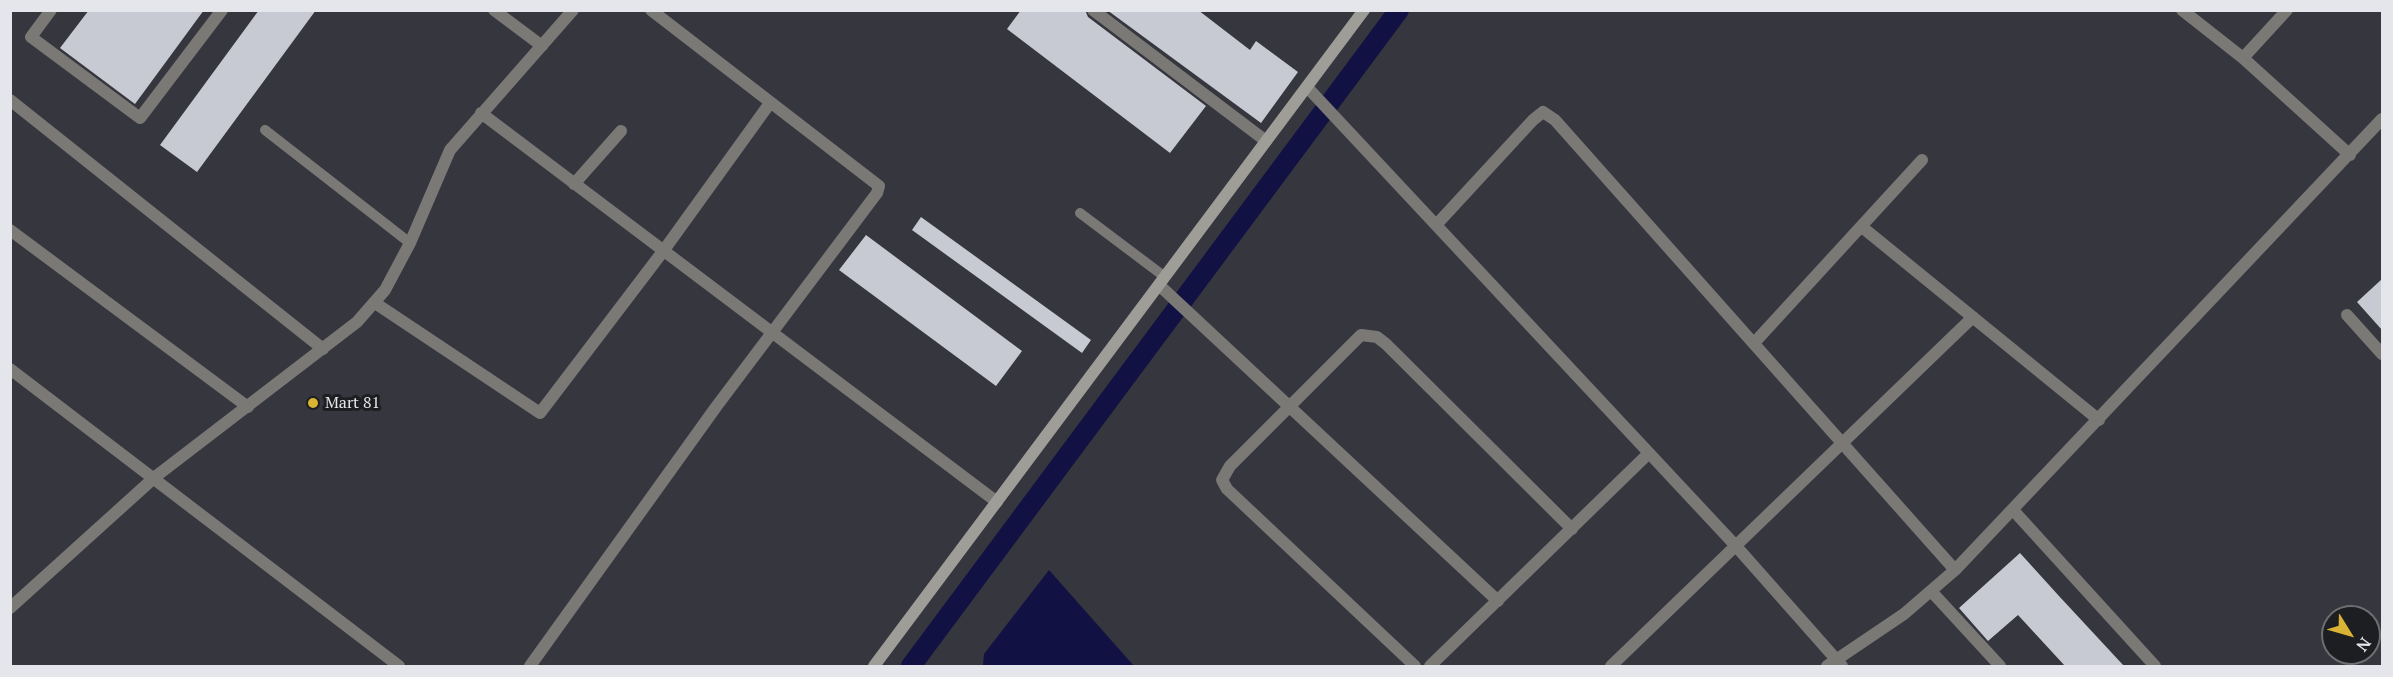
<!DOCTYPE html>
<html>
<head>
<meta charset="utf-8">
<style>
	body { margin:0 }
	#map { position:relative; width:2393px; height:677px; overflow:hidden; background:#35363e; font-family:"PT Serif",serif }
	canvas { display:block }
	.frame { position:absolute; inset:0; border:12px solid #e5e6eb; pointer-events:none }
	.north { position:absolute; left:2321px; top:605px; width:60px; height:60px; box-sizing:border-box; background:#1d1e21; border:2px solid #6d6e72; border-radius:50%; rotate:127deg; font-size:16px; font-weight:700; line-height:24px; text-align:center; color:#e5e6eb }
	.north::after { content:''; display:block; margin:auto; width:21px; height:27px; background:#d9b334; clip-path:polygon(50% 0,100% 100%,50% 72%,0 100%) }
</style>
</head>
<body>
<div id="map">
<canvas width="2393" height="677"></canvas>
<div class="frame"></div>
<div class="north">N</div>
</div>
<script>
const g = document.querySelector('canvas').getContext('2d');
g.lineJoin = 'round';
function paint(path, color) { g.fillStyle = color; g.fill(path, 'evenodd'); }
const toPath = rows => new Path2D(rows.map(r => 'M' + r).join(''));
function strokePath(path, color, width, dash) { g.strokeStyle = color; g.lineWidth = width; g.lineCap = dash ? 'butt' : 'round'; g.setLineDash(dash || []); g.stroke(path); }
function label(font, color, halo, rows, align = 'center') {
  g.font = font + ' "PT Serif",serif'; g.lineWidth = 6; g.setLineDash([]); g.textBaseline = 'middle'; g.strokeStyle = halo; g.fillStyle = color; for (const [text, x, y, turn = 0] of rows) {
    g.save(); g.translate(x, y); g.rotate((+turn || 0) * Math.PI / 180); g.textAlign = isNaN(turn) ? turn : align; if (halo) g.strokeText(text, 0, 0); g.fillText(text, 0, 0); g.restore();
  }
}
const water = toPath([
	[1049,570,1134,666,983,666,984,654]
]);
const canal = toPath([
	[911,666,1399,10]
]);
const building = toPath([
	[89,10,204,10,135,104,60,48],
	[259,10,316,10,197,172,160,145],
	[1021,10,1085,10,1088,17,1206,106,1170,153,1007,29],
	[1107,10,1198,10,1250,50,1256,41,1298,72,1261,123],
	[921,217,1091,340,1082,353,912,230],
	[866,235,1022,351,996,386,839,270],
	[2382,279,2382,330,2357,302],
	[2020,553,2059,596,2124,666,2065,666,2018,615,1988,641,1959,608]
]);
const lane = toPath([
	[265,130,410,243],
	[1080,213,1165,277]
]);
const street = toPath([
	[51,10,31,37,140,118,222,10],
	[494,10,542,46],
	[1093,10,1266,141],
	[2182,10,2243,58,2350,155],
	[2243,58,2287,10],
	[1307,87,1735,545,1842,666],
	[10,100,323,349],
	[481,113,997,502],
	[574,184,621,131],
	[1437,224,1533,120,1543,112,1555,120,1955,570],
	[1862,227,2099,420],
	[10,230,248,407],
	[1159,285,1498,601],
	[375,303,540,413,664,250,770,103],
	[2347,315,2382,354],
	[1755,342,1922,160],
	[10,369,399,666],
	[2013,510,2155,666],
	[1931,591,2000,666],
	[10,608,155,477,357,322,385,290,410,243,450,150,573,10],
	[530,666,716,407,877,193,879,186,651,10],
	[1415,666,1227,489,1222,480,1230,466,1361,335,1377,337,1386,344,1572,529],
	[1430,666,1648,454],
	[1611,666,1973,317],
	[1827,666,1904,614,1955,570,2382,119]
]);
const secondary = toPath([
	[874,666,1364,10]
]);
const markers = [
	[313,403,6,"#d9b334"]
];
const poiNames = [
	["Mart 81",325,403]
];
paint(water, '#121143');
strokePath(canal, '#121143', 20);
paint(building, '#c8cad3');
strokePath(lane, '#7a7975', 10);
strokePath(street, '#7a7975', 12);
strokePath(secondary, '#9f9d98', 12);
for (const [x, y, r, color] of markers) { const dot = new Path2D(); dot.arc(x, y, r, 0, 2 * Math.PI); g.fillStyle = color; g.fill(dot); strokePath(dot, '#1d1e21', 2); }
label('16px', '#e5e6eb', '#1d1e21', poiNames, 'left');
</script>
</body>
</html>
